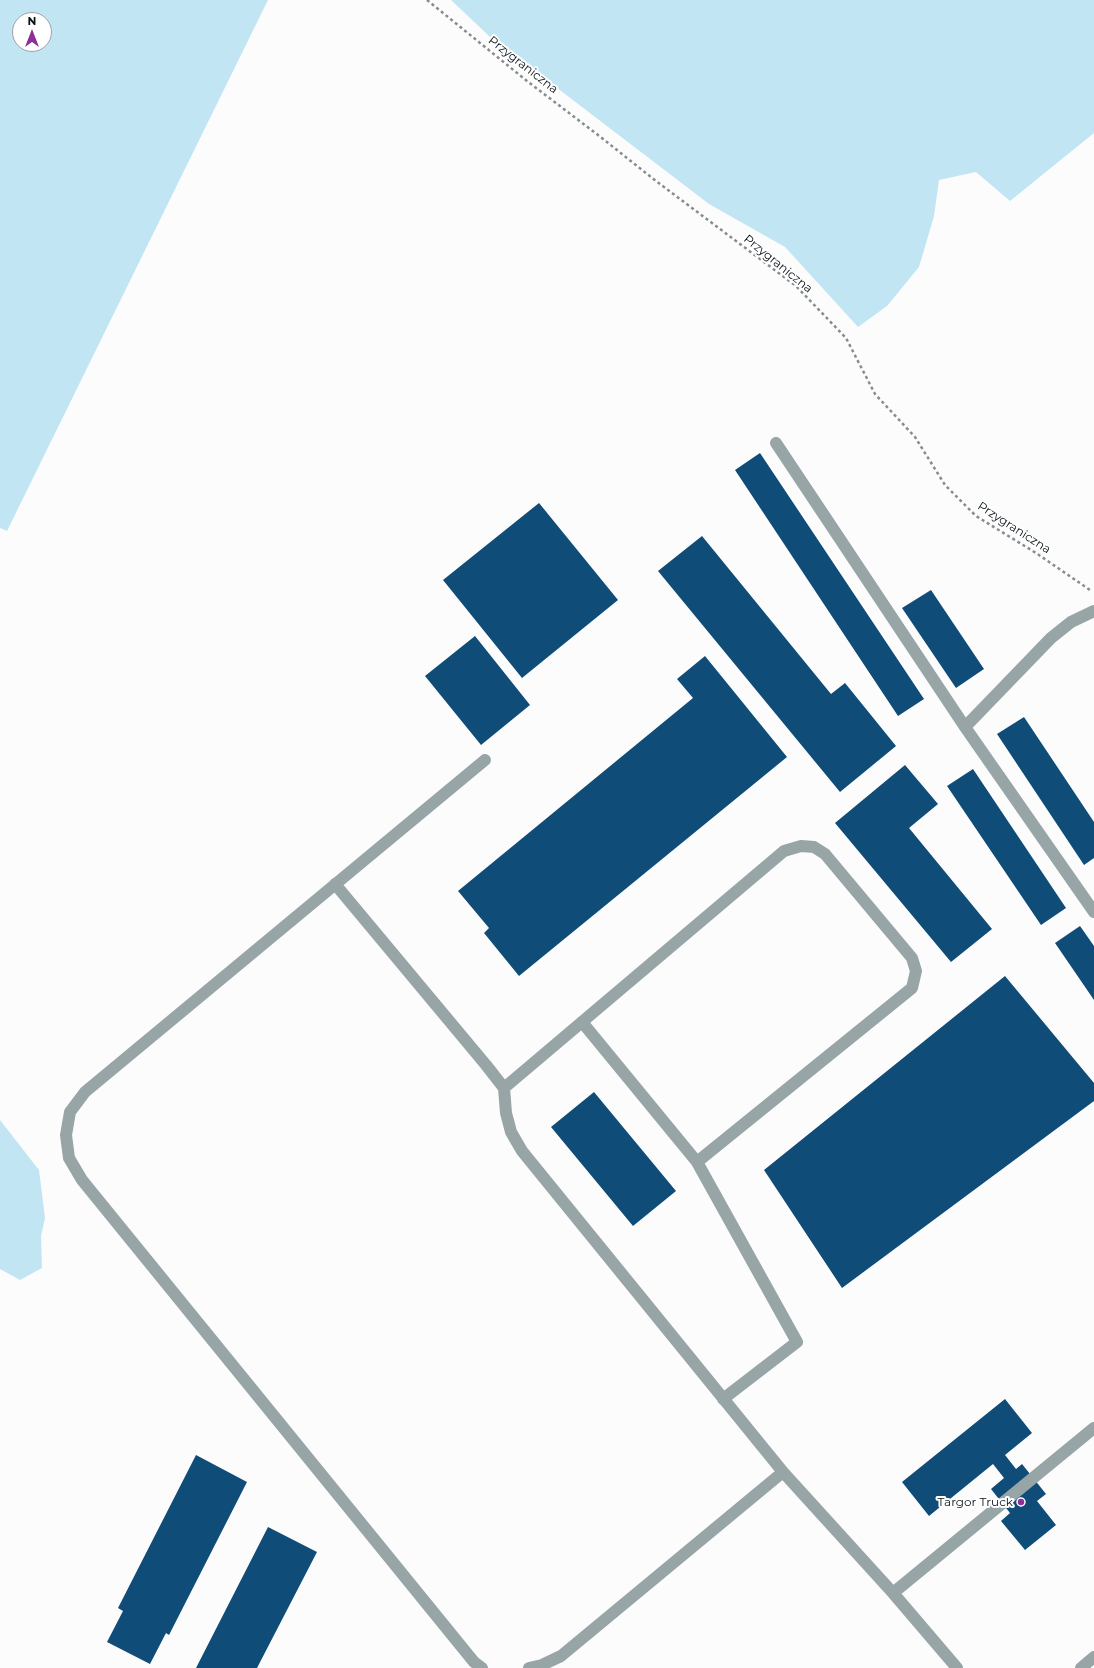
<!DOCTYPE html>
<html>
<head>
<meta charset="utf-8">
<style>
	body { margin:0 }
	#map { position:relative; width:1094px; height:1668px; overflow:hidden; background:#fcfcfc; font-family:Montserrat,sans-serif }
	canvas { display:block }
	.north { position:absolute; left:12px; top:12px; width:40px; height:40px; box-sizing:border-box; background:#fff; border:1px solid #9da1a3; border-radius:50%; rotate:0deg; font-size:11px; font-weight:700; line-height:16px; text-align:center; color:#091318 }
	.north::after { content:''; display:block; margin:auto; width:14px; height:18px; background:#8e2f98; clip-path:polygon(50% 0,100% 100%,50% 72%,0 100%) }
</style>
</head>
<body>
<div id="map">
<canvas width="1094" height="1668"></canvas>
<div class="north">N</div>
</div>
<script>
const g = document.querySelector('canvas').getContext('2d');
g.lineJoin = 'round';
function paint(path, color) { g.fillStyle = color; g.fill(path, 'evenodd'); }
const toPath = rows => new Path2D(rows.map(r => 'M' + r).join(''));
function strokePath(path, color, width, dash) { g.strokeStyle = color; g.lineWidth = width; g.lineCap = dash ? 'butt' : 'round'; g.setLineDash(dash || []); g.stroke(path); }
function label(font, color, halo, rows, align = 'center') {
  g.font = font + ' Montserrat,sans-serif'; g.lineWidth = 4; g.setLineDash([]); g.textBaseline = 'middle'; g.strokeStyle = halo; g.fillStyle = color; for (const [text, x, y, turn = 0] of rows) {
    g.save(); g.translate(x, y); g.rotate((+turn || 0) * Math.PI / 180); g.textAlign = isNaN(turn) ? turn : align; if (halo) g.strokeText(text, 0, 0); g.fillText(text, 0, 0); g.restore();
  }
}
const green = toPath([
	[0,0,268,0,7,531,0,528],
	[20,20,44,20,44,44,20,44],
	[451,0,1094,0,1094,133,1010,201,976,172,939,180,934,216,919,267,887,306,858,327,785,247,709,204,489,36],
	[0,1120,39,1170,45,1218,41,1236,42,1268,20,1280,0,1269]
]);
const building = toPath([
	[760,453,924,699,898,716,735,470],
	[539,503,618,600,522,678,443,580],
	[702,536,831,694,845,683,896,746,840,792,658,571],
	[931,590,984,669,956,688,902,608],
	[475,636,530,705,481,745,425,676],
	[705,656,787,757,519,976,484,933,489,928,458,891,693,698,677,679],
	[1024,717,1094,822,1094,858,1084,865,997,734],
	[905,765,938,804,909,828,992,929,951,962,835,823],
	[973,769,1066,908,1041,925,947,786],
	[1080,926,1094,946,1094,1000,1055,943],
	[1005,976,1094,1083,1094,1101,842,1288,764,1170],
	[594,1092,676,1191,633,1226,551,1127],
	[1005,1399,1032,1433,1005,1455,1016,1469,1022,1464,1046,1494,1037,1501,1056,1525,1025,1550,1001,1521,1010,1513,991,1489,1004,1478,993,1464,929,1516,902,1482],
	[196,1455,247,1482,169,1635,166,1633,150,1664,107,1642,123,1611,118,1608],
	[268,1527,317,1552,257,1668,196,1668]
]);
const path = toPath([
	[427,0,527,81,598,135,656,181,796,286,846,338,875,394,915,437,945,485,976,516,1036,553,1090,590]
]);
const minor = toPath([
	[776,443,965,727,1094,912],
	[965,727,1051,638,1071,622,1094,611],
	[335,884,486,1065,504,1088,506,1113,511,1132,522,1151,783,1472,893,1593,957,1668],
	[582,1022,697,1162],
	[504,1088,784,851,801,846,814,847,825,854,912,958,916,971,912,988,697,1162,797,1342,723,1399],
	[893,1593,1094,1428],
	[482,1668,474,1662,82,1180,69,1158,66,1135,70,1112,85,1092,485,760],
	[529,1668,542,1665,561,1656,783,1472],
	[1081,1668,1094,1657]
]);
const markers = [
	[1021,1502,4,"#8e2f98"]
];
const streetNames = [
	["Przygraniczna",523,65,38],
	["Przygraniczna",778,264,39],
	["Przygraniczna",1014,528,33]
];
const poiNames = [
	["Targor Truck",1013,1502]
];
paint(green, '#c2e5f4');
paint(building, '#0f4c78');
strokePath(path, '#878c8e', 2.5, [3, 3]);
strokePath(minor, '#97a5a7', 12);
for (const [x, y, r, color] of markers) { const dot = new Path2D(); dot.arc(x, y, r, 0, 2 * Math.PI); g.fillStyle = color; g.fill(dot); strokePath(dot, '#fff', 1.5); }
label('12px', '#091318', '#fff', streetNames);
label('12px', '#091318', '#fff', poiNames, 'right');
</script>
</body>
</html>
